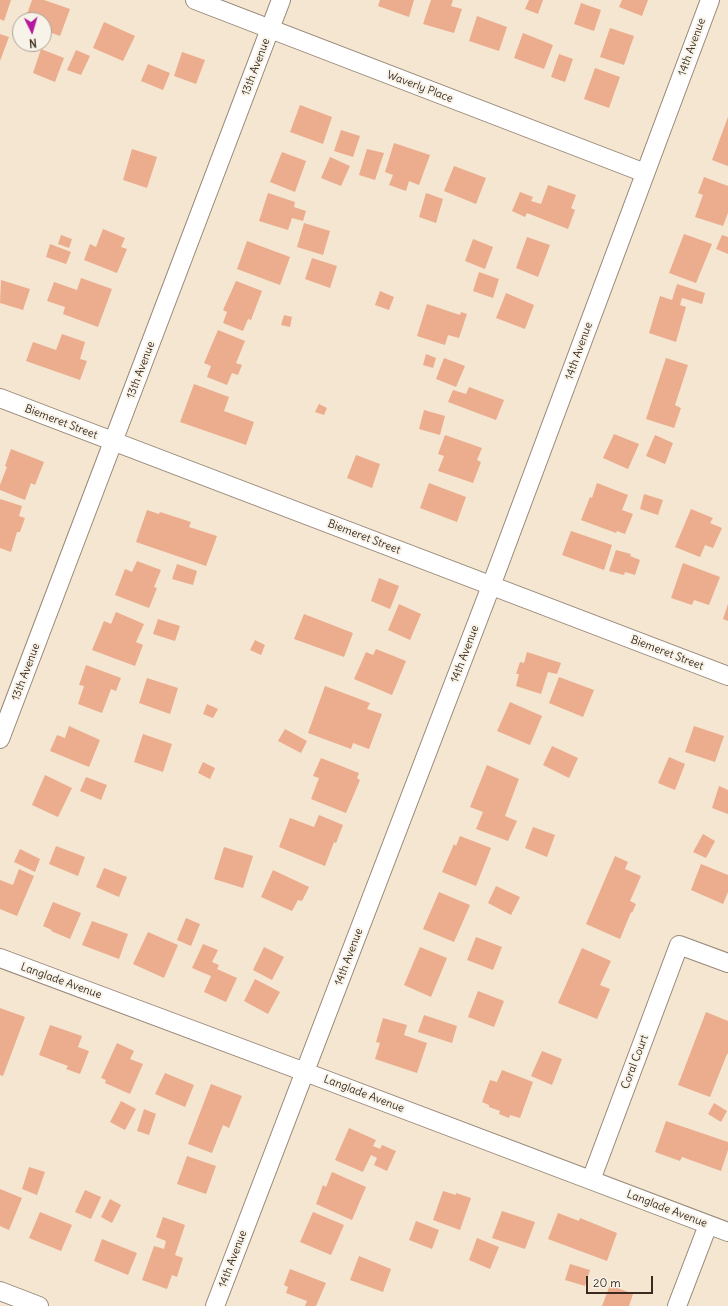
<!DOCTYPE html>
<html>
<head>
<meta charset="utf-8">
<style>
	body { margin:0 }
	#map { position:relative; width:728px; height:1306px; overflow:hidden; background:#f4e6d1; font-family:Delius,sans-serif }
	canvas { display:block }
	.north { position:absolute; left:12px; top:12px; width:40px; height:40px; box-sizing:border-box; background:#f7f3e8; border:1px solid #aca397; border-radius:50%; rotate:175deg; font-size:11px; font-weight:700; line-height:16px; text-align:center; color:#3b2a1e }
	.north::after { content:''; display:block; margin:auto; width:14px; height:18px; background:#b5179e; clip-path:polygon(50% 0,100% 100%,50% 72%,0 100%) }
	.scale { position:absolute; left:586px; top:1276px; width:67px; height:18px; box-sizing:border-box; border:2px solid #3b2a1e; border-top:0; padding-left:5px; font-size:12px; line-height:14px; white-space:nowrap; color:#3b2a1e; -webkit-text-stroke:3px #f7f3e8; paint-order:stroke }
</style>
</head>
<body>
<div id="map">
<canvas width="728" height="1306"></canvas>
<div class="north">N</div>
<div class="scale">20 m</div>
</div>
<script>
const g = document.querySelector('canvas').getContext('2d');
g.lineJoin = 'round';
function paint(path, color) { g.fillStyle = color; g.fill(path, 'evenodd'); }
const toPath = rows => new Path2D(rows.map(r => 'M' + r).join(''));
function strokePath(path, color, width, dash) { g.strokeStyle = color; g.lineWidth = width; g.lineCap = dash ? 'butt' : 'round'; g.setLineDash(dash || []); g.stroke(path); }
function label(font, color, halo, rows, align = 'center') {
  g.font = font + ' Delius,sans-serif'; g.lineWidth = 4; g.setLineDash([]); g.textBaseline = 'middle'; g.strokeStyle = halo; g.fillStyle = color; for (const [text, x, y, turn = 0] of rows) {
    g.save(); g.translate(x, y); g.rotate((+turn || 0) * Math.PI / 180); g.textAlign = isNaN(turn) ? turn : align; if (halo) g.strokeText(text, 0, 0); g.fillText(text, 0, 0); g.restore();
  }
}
const building = toPath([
	[0,0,11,0,4,21,0,19],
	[32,0,44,0,70,9,60,36,44,30,44,20,25,20],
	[380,0,414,0,409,17,378,6],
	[431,0,453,0,451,6,462,9,454,33,423,24],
	[529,0,543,0,538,14,525,9],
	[622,0,648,0,642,16,619,7],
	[581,3,601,10,594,31,574,24],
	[477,16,507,27,499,51,469,41],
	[104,22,135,36,123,61,93,48],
	[610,28,634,36,624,65,600,57],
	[523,33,553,45,544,69,514,58],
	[0,34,9,37,0,61],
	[41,49,64,58,55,82,33,73],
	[76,50,90,56,81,75,67,70],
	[182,52,205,60,196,84,174,76],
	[559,54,573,59,565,82,551,77],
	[148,64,170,73,163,90,141,81],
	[595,68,620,77,609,108,584,99],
	[300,105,332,117,323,144,290,132],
	[728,117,728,166,712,160],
	[341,130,360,136,353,157,334,151],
	[394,143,430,155,419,185,409,181,406,191,389,185,393,175,385,172],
	[132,149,157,157,147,188,123,180],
	[367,149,384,153,375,180,359,175],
	[282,152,306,161,295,192,270,182],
	[330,157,350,166,341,186,321,178],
	[454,166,486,178,476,204,444,191],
	[704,177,728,186,728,213,723,226,695,217,703,195,698,193],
	[548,185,576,195,571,208,575,210,568,229,527,213,525,217,512,211,520,192,533,197,531,201,541,204],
	[268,193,295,202,294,207,306,211,303,221,292,218,288,230,259,221],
	[426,193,443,199,436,223,419,217],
	[304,223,330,231,323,255,297,247],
	[103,229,125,238,121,247,127,249,117,273,84,260,90,244,96,247],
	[684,234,712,244,696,283,669,273],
	[61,235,72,239,69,248,58,244],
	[722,235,728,237,728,254,716,249],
	[527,237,550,245,538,277,516,268],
	[473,239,493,247,485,269,465,261],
	[247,241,290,257,280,285,237,269],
	[50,244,71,252,66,264,46,257],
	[312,258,337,266,330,288,305,279],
	[479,272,499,279,493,298,473,291],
	[81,278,112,289,98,327,63,314,65,307,47,301,54,282,77,290],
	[1,280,30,289,23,310,0,303],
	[236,281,262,291,251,320,248,319,243,331,223,323,227,312,223,310],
	[677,284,705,293,702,304,682,298,680,305,686,307,676,342,649,333,660,296,672,300],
	[380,291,394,297,389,310,375,305],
	[506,293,534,305,525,329,496,318],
	[427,304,460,315,461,312,467,314,459,338,448,335,445,345,417,336],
	[284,315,292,317,290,327,281,325],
	[218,330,245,341,236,363,242,365,238,375,232,373,227,385,207,377,211,366,204,363],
	[62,334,85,342,80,359,87,361,80,380,26,361,33,342,56,350],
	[426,354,436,358,433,368,423,365],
	[444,358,465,366,456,387,436,379],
	[666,358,688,365,675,405,681,408,674,428,646,419],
	[194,384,229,397,224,411,254,422,246,445,180,422],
	[469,387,504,400,496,420,448,402,453,390,466,394],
	[319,404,327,408,324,415,315,412],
	[424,410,445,416,440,435,419,429],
	[614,434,639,444,628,469,603,458],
	[445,435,482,448,477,460,481,462,473,483,438,471,444,456,438,454],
	[655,435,673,443,665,464,646,456],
	[11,449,44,462,35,485,31,483,25,500,0,490,0,485,7,467,5,466],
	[356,455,380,464,372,488,347,478],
	[429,483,466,497,457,522,420,508],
	[597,483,628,495,622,510,633,514,625,534,617,531,616,533,581,520,590,497,592,498],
	[644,494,663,500,658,515,640,509],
	[0,499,22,506,19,516,25,518,20,532,17,532,11,552,0,548],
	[691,509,713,518,710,523,722,528,713,548,705,545,700,557,675,547],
	[147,510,159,514,160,512,191,522,189,527,217,536,206,566,136,542],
	[571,531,612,545,604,570,562,555],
	[616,550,631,554,630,556,640,560,635,575,625,572,624,575,609,571],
	[137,561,161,570,154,587,157,588,149,608,115,595,125,569,132,572],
	[683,563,720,577,709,605,694,600,692,605,671,598],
	[177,564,197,571,193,585,172,579],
	[379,578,399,586,390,609,371,601],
	[399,604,421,614,410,640,388,630],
	[728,604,728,621,723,619],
	[116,612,144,624,136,642,143,645,135,666,92,650,104,621,111,624],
	[304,614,353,633,344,657,294,639],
	[158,619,180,626,175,641,153,634],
	[255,640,265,645,261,655,250,650],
	[376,649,406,661,392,695,354,679,366,652,373,655],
	[527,652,561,663,557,674,548,672,541,694,516,686,519,674,516,674,520,662,524,663],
	[86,665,121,678,116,691,111,689,102,713,78,704,84,686,79,685],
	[559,677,594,690,583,717,549,703],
	[147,678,178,688,170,714,139,703],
	[325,686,370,703,367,709,382,714,369,749,353,743,351,749,308,733],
	[510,702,542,716,530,745,497,731],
	[207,704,218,709,213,718,203,714],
	[69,726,100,740,89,767,50,751,57,735,65,738],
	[694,726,724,736,715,762,685,752],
	[285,729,307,741,301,753,278,741],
	[143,734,172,744,163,772,134,762],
	[552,746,578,758,569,778,543,765],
	[669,757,685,764,675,790,658,783],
	[321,758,359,773,357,778,360,780,346,813,311,799,319,778,313,776],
	[203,762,215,768,210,779,198,773],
	[487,765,519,779,505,816,517,821,508,841,476,829,483,812,470,807],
	[45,775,72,788,58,817,32,805],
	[86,777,107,785,101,800,80,791],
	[719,786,728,790,728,814,712,808],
	[319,815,343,825,336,843,334,842,325,866,279,847,290,818,314,827],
	[533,827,555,835,547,857,525,848],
	[703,834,715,841,706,858,693,852],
	[460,836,491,848,476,886,442,872,454,844,456,846],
	[56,846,85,857,78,876,49,864],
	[224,847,253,856,243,888,214,879],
	[20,849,40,859,35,872,14,862],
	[615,856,628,862,625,869,641,876,630,901,636,904,632,913,631,912,620,939,586,924],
	[701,864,728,875,728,892,723,904,691,890],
	[104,868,127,877,119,897,96,887],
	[19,869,34,876,17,916,0,909,0,880,13,885],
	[273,870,309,887,302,901,298,900,292,911,261,897],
	[496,886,520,897,511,915,488,903],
	[439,892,470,905,454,942,423,929],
	[53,902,81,913,70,939,51,931,52,930,43,926],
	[186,918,200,924,191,946,177,940],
	[92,921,128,934,119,959,82,945],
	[148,932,178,945,164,978,133,964],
	[476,937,502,947,493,970,467,960],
	[203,944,218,950,212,962,219,965,217,969,237,978,226,1002,204,992,211,976,192,968],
	[264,947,284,957,272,980,253,970],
	[420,947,447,958,431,997,404,985],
	[582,948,611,961,600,985,610,989,597,1019,558,1003],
	[255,979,280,992,268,1014,244,1001],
	[478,991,504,1001,494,1027,468,1017],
	[0,1008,25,1017,3,1076,0,1075],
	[706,1012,728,1021,728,1054,727,1054,710,1097,678,1085],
	[424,1015,457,1026,452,1043,418,1032],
	[383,1018,407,1025,404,1035,427,1043,417,1073,375,1059,380,1043,376,1042],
	[50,1025,82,1036,78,1047,89,1051,80,1074,66,1069,68,1066,39,1055],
	[117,1043,134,1051,130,1059,143,1064,130,1094,105,1083,106,1080,101,1078],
	[542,1051,562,1059,552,1085,531,1076],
	[502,1070,533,1082,520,1118,510,1115,509,1118,499,1114,500,1111,489,1107,489,1105,482,1102,490,1080,497,1082],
	[165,1073,194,1085,185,1107,155,1094],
	[211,1084,242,1096,229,1128,223,1125,212,1153,188,1144],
	[121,1101,136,1109,125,1130,110,1122],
	[714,1103,727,1111,721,1122,708,1114],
	[144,1109,156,1114,149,1135,137,1131],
	[666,1121,728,1142,728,1150,721,1171,682,1157,680,1161,655,1152],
	[349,1128,376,1140,373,1146,380,1149,382,1145,396,1151,387,1171,374,1165,377,1158,371,1155,363,1172,335,1160],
	[187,1156,216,1166,206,1194,177,1184],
	[29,1167,45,1172,37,1195,22,1189],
	[332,1172,366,1187,352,1220,316,1204,323,1185,326,1187],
	[0,1189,22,1198,9,1230,0,1226],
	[85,1190,101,1197,91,1219,75,1212],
	[443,1191,456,1195,456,1193,471,1198,460,1230,433,1220],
	[110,1199,121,1205,112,1223,101,1217],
	[502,1211,535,1222,525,1249,492,1238],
	[40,1212,72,1225,61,1251,29,1238],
	[313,1212,344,1225,331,1255,300,1242],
	[558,1213,579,1221,580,1218,617,1233,607,1261,548,1239],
	[163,1217,185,1225,175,1255,183,1258,177,1277,172,1275,167,1289,142,1280,154,1246,164,1249,166,1241,156,1237],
	[416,1221,439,1230,432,1249,409,1240],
	[477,1238,499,1247,490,1269,469,1260],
	[102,1239,137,1253,128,1275,94,1261],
	[359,1256,391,1269,383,1292,350,1280],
	[570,1264,590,1270,585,1286,565,1280],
	[290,1269,326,1283,316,1306,305,1306,307,1301,286,1293,288,1287,284,1285],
	[610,1285,633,1294,629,1306,602,1306]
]);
const street = toPath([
	[195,0,645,173],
	[0,398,728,676],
	[0,739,281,0],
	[0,958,305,1072,728,1232],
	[591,1180,679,945,728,963],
	[0,1291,39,1306],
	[215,1306,491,586,710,0],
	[677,1306,708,1225]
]);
const streetNames = [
	["14th Avenue",692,47,-70],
	["13th Avenue",256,67,-69],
	["Waverly Place",420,87,21],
	["14th Avenue",579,351,-70],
	["13th Avenue",141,370,-69],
	["Biemeret Street",61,422,21],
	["Biemeret Street",364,537,21],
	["Biemeret Street",667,653,21],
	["14th Avenue",465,654,-69],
	["13th Avenue",26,672,-69],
	["14th Avenue",349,957,-69],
	["Langlade Avenue",61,981,20],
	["Coral Court",635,1062,-69],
	["Langlade Avenue",364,1094,21],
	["Langlade Avenue",667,1209,21],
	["14th Avenue",233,1259,-69]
];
paint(building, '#ecac8e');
strokePath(street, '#988878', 20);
strokePath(street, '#fff', 18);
label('11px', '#3b2a1e', '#f7f3e8', streetNames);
</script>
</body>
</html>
